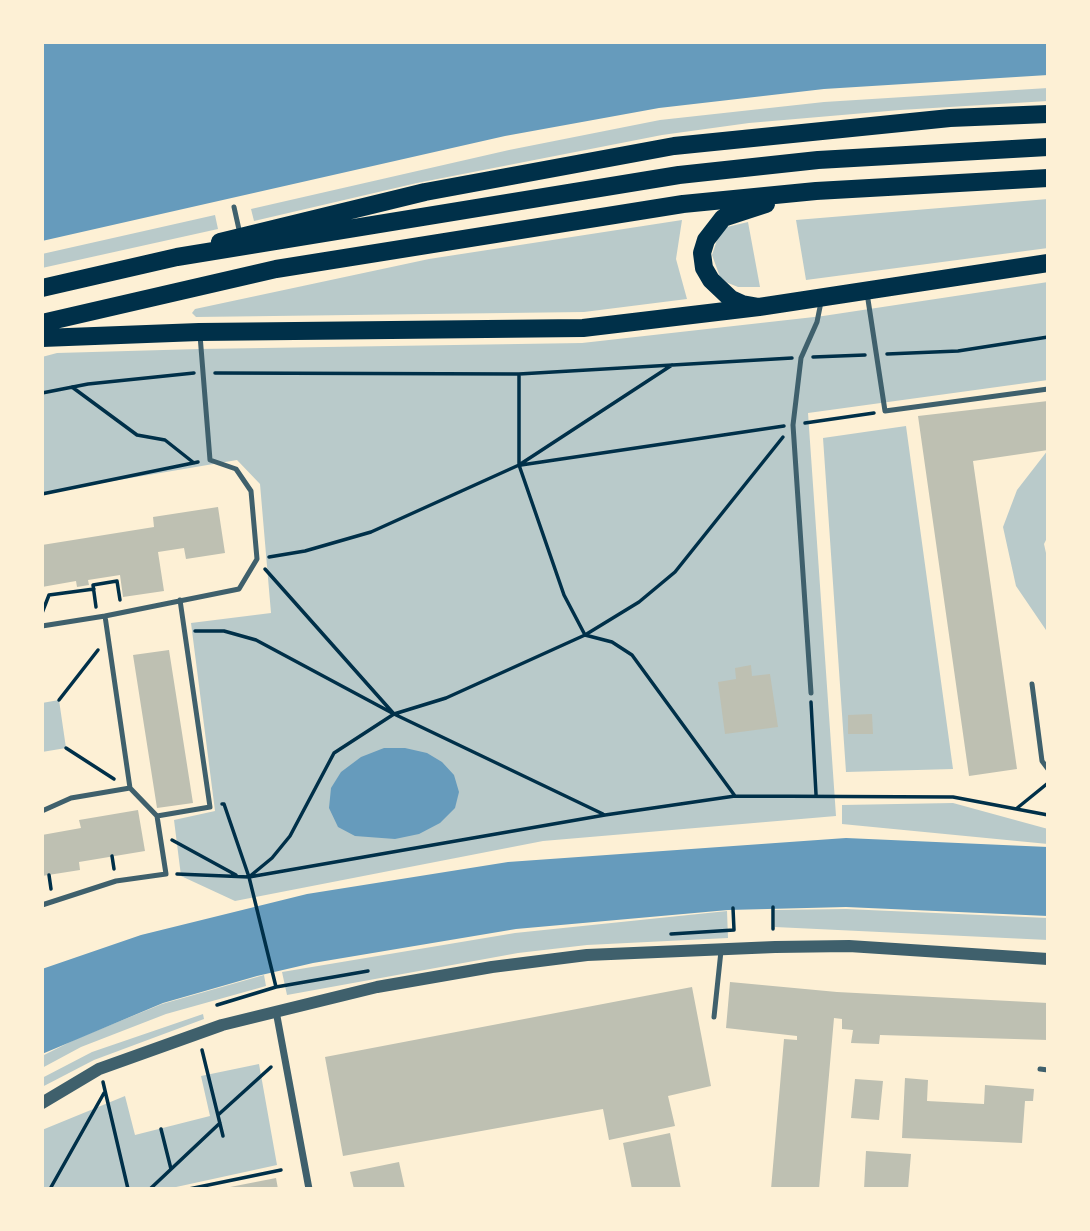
<!DOCTYPE html>
<html>
<head>
<meta charset="utf-8">
<style>
	body { margin:0 }
	#map { position:relative; width:1090px; height:1231px; overflow:hidden; background:#fdf0d5; font-family:Barlow,sans-serif }
	canvas { display:block }
	.frame { position:absolute; inset:0; border:44px solid #fdf0d5; pointer-events:none }
</style>
</head>
<body>
<div id="map">
<canvas width="1090" height="1231"></canvas>
<div class="frame"></div>
</div>
<script>
const g = document.querySelector('canvas').getContext('2d');
g.lineJoin = 'round';
function paint(path, color) { g.fillStyle = color; g.fill(path, 'evenodd'); }
const toPath = rows => new Path2D(rows.map(r => 'M' + r).join(''));
function strokePath(path, color, width, dash) { g.strokeStyle = color; g.lineWidth = width; g.lineCap = dash ? 'butt' : 'round'; g.setLineDash(dash || []); g.stroke(path); }
const green = toPath([
	[1048,88,1048,101,900,110,749,123,662,135,417,183,254,221,251,209,509,150,660,120,824,102],
	[1048,199,1048,248,806,280,796,220],
	[215,215,218,229,42,268,42,254],
	[682,220,676,259,687,299,584,312,196,317,192,313,195,309,429,259],
	[748,222,760,287,738,287,728,283,720,277,712,255,719,234,727,227],
	[1048,282,1048,380,808,413,836,816,543,841,235,901,181,876,174,820,215,811,191,623,271,613,260,484,237,460,42,493,42,357,57,353,199,349,582,343,823,316],
	[906,426,953,769,846,772,823,438],
	[1048,450,1048,536,1044,544,1048,562,1048,633,1016,586,1003,527,1017,490],
	[59,700,66,748,42,752,42,703],
	[953,803,1048,829,1048,844,842,824,842,805],
	[846,909,1048,918,1048,940,775,927,775,910],
	[727,911,728,938,587,945,518,953,287,995,282,972,515,933],
	[264,975,266,986,166,1014,81,1047,42,1068,42,1056,76,1039,162,1004],
	[203,1014,204,1019,94,1060,42,1087,42,1078,92,1052],
	[259,1064,277,1165,167,1189,42,1189,42,1130,125,1096,135,1135,210,1116,201,1076]
]);
const water = toPath([
	[42,42,1048,42,1048,75,824,89,659,108,505,136,42,241],
	[384,748,405,748,427,753,442,762,454,775,459,792,455,808,440,823,419,834,395,839,355,836,338,827,329,808,331,788,341,772,361,757],
	[846,838,1048,847,1048,916,846,907,728,910,516,929,313,963,257,976,163,1003,42,1054,42,969,141,935,307,894,508,862]
]);
const building = toPath([
	[1048,401,1048,450,973,461,1017,769,969,776,918,416],
	[218,507,225,553,186,559,184,548,158,552,164,591,123,597,120,575,88,580,89,585,77,587,76,581,42,587,42,545,154,527,153,517],
	[169,650,193,803,157,808,133,655],
	[751,665,752,676,770,674,778,727,725,734,718,682,736,679,735,668],
	[872,714,873,734,848,734,848,715],
	[138,810,145,851,79,862,80,870,42,876,42,835,81,828,79,820],
	[730,982,837,992,1048,1003,1048,1040,880,1035,879,1044,851,1043,853,1030,842,1029,842,1019,834,1018,819,1189,771,1189,784,1039,797,1040,797,1036,726,1028],
	[692,987,711,1086,668,1096,675,1126,609,1140,603,1109,343,1156,325,1057],
	[905,1078,928,1080,927,1101,984,1104,985,1085,1034,1089,1033,1101,1025,1101,1022,1143,902,1138],
	[855,1079,883,1081,879,1120,851,1118],
	[670,1133,681,1189,632,1189,623,1143],
	[866,1151,911,1154,908,1189,864,1189],
	[399,1162,405,1189,354,1189,350,1172],
	[276,1178,278,1189,225,1189,225,1188]
]);
const path = toPath([
	[887,354,958,351,1048,337],
	[813,357,865,355],
	[215,373,519,374,792,358],
	[519,374,519,465,564,595,585,635,612,642,632,655,735,796],
	[72,387,137,435,165,440,194,463],
	[42,393,88,384,194,373],
	[805,423,874,413],
	[521,465,784,426],
	[42,494,198,462],
	[269,557,305,551,371,532,519,465,672,365],
	[265,569,394,714],
	[96,607,93,585,117,581,120,600],
	[42,613,49,595,94,589],
	[195,631,224,631,256,640,394,714,603,814],
	[59,700,98,650],
	[811,702,816,794],
	[66,748,114,779],
	[222,804,224,804,249,877],
	[1016,809,1048,783],
	[172,840,236,875],
	[112,856,114,869],
	[177,874,249,877,605,815,735,796,953,797,1048,815],
	[49,875,51,889],
	[773,907,773,929],
	[671,934,734,930,733,908],
	[276,987,368,971],
	[217,1005,276,987,249,877,272,858,290,836,334,753,394,714,446,698,585,635,639,602,675,572,783,437],
	[202,1050,223,1136],
	[103,1082,128,1189],
	[218,1115,271,1067],
	[161,1129,171,1169],
	[50,1189,104,1093],
	[150,1189,220,1123],
	[189,1189,281,1170]
]);
const service = toPath([
	[234,207,240,234],
	[867,293,885,411,1048,389],
	[42,626,105,616],
	[1032,684,1042,761,1048,769],
	[811,693,793,425,801,358,817,322,821,302],
	[42,811,71,798,130,788],
	[157,816,210,807,180,600],
	[42,905,116,881,166,874,157,816,130,788,105,616,239,589,257,559,251,491,236,469,210,460,200,335],
	[714,1017,721,951],
	[1040,1069,1048,1070]
]);
const minor = toPath([
	[276,1011,309,1189]
]);
const tertiary = toPath([
	[42,1103,99,1069,222,1025,377,987,492,967,587,955,775,947,849,946,1048,959]
]);
const primary = toPath([
	[766,204,723,218,706,240,702,253,704,268,711,280,731,299,742,304,759,307,1048,263],
	[220,242,425,192,674,146,950,118,1048,114],
	[42,288,177,257,679,175,818,160,1048,147],
	[42,323,276,269,683,204,816,191,1048,178],
	[42,338,199,332,583,328,759,307]
]);
paint(green, '#b9caca');
paint(water, '#669bbc');
paint(building, '#bec0b2');
strokePath(path, '#003049', 3.5);
strokePath(service, '#3f606c', 5);
strokePath(minor, '#3f606c', 7);
strokePath(tertiary, '#3f606c', 12);
strokePath(primary, '#003049', 18);
</script>
</body>
</html>
